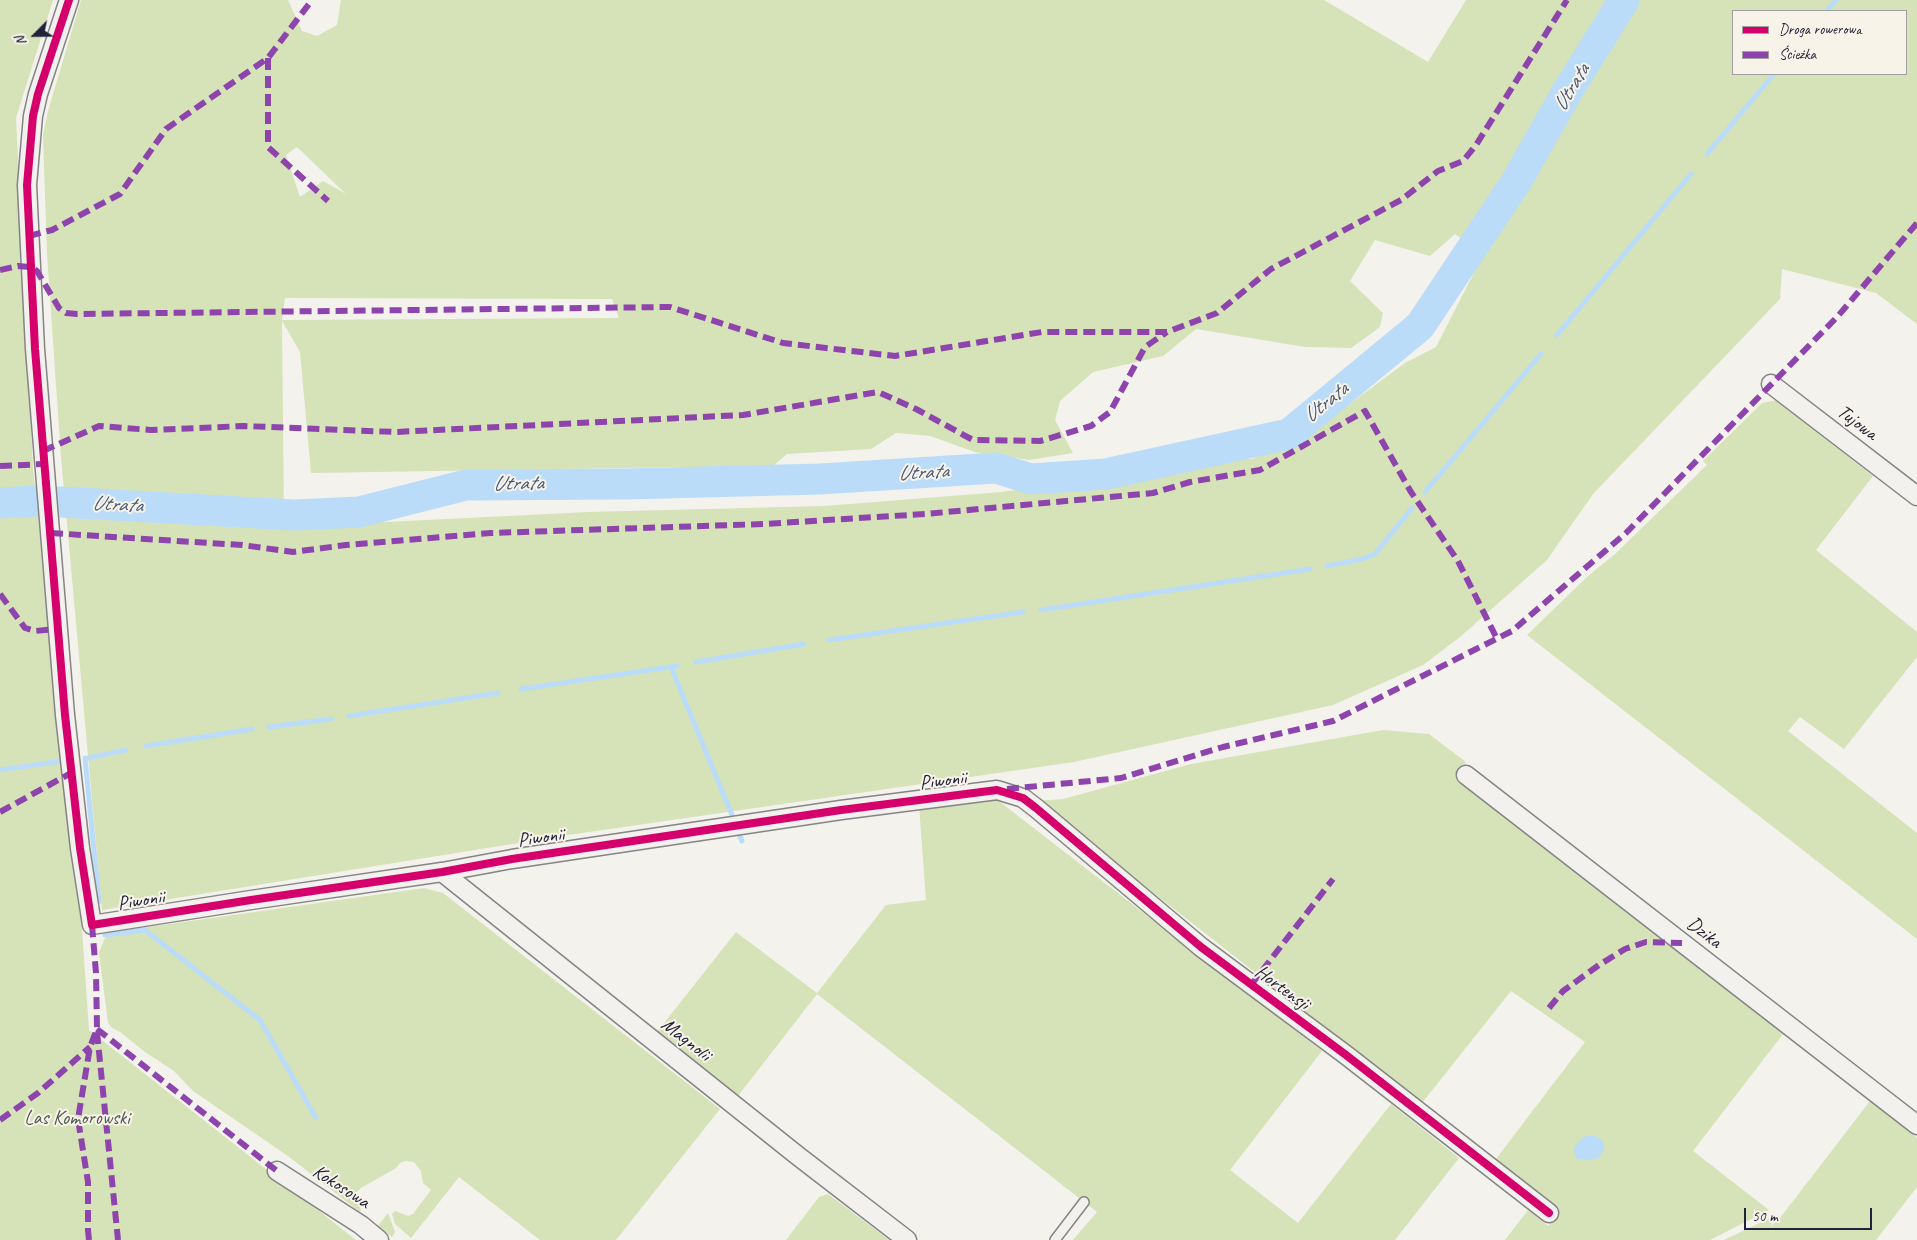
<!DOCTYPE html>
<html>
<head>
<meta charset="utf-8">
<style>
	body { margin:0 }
	#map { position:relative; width:1917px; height:1240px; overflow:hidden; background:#f4f2ec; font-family:Caveat,sans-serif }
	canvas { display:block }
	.legend { position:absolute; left:1732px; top:10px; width:175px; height:65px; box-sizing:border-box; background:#f7f3e8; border:1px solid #a29fa3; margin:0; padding:6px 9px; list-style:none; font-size:15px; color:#22223b }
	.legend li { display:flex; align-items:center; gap:10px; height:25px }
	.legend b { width:25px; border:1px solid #a29fa3 }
	.north { position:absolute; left:10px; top:10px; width:50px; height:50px; -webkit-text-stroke:4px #f7f3e8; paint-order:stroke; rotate:247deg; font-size:14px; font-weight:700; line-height:20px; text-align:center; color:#22223b }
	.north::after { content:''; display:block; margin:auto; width:18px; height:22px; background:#22223b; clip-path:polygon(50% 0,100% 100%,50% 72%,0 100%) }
	.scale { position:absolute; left:1744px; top:1208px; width:128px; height:22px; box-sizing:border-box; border:2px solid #22223b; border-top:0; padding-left:6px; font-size:15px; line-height:18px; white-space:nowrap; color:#22223b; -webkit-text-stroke:4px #f7f3e8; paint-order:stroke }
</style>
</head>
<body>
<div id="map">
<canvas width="1917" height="1240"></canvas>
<ul class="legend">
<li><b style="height:6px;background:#d6006c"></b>Droga rowerowa</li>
<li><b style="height:6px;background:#8e44ad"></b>Ścieżka</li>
</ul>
<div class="north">N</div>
<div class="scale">50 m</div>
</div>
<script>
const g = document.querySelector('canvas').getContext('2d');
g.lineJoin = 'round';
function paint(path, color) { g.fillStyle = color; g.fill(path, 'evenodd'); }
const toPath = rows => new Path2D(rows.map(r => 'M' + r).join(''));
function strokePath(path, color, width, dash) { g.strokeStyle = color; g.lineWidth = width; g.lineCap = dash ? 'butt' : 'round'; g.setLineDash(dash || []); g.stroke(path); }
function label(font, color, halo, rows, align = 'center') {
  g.font = font + ' Caveat,sans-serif'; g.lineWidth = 4; g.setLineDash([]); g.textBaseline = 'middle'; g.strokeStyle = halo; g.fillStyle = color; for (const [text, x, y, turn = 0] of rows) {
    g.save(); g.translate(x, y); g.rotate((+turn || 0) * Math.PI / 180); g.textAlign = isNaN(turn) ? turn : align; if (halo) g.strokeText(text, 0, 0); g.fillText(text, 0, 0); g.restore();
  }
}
const green = toPath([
	[0,0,53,0,16,118,33,469,36,497,0,500],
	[81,0,288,0,302,31,317,36,337,25,341,0,1324,0,1428,62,1466,0,1917,0,1917,324,1876,293,1782,269,1780,299,1593,494,1547,560,1460,637,1423,665,1333,705,1074,762,568,835,102,910,61,457,47,254,43,136,48,111],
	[1906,11,1906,74,1733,74,1733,11],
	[297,147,346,194,323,181,300,197,286,155],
	[1455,234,1483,255,1436,347,1405,363,1317,428,1252,459,1219,459,1002,492,824,506,589,512,284,527,282,321,300,352,311,473,687,467,772,467,787,454,871,449,896,433,930,436,975,452,1029,460,1073,453,1055,420,1060,401,1093,372,1163,356,1196,329,1305,347,1351,348,1380,327,1383,313,1350,281,1375,240,1430,256],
	[285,298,612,299,619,318,282,320],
	[1777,400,1873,476,1816,550,1917,632,1917,657,1844,749,1800,717,1788,731,1917,833,1917,939,1527,635,1588,576,1615,554,1707,465,1703,461,1762,403],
	[37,504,59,745,81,915,89,1030,356,1240,0,1240,0,507],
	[1383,730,1429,734,1466,762,1455,775,1783,1034,1693,1151,1769,1210,1710,1240,1505,1240,1528,1210,1548,1226,1556,1217,1559,1208,1496,1159,1585,1042,1511,991,1422,1103,1036,801,1063,799,1191,764],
	[977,796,1000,802,1322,1051,1230,1170,1298,1223,1391,1104,1459,1158,1395,1240,1073,1240,1097,1212,817,994,738,1096,657,1032,736,932,817,993,886,905,926,900,919,805],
	[424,888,443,893,720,1109,616,1240,540,1240,459,1177,411,1238,395,1224,392,1214,395,1211,408,1216,413,1214,431,1190,423,1183,421,1171,414,1162,405,1161,400,1163,396,1168,361,1188,357,1192,357,1198,361,1210,360,1212,288,1156,193,1091,174,1071,145,1052,120,1032,112,1028,108,1023,99,953,104,940,113,930,134,929],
	[1870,1101,1917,1138,1917,1187,1876,1240,1724,1240,1776,1215,1780,1218],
	[828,1194,889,1240,786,1240,819,1197],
	[388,1213,395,1232,392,1237,378,1226]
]);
const water = toPath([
	[36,497,37,504,0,507,0,500],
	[1594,1135,1604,1142,1604,1149,1600,1156,1593,1160,1577,1159,1573,1149,1580,1140,1586,1136]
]);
const stream = toPath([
	[1827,11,1836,0],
	[1707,154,1774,74],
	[1557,335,1691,174],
	[1425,492,1541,354],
	[1327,566,1362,559,1375,554,1412,508],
	[1041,610,1310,569],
	[829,640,1023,612],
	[696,662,804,644],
	[671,667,732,815],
	[521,689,677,666],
	[349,716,498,693],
	[269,727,331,719],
	[146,746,252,729],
	[85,758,99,902],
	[88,758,126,750],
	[0,770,62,761],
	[739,834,742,841],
	[105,935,145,930,260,1020,316,1118]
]);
const river = toPath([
	[0,503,34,501,60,502,294,515,359,512,466,485,627,484,820,479,996,468,1031,479,1106,474,1289,434,1420,326,1516,182,1567,92,1624,0]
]);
const service = toPath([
	[1055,1240,1084,1202]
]);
const minor = toPath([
	[69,0,38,94,33,116,27,185,35,349,65,715,80,848,92,925,251,900,442,872,512,859,841,810,997,790,1023,798,1036,808,1201,947,1346,1055,1549,1213],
	[1771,384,1917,496],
	[1466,775,1917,1125],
	[442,872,798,1156,907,1240],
	[277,1171,361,1225,379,1240]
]);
const quiet = toPath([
	[268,58,268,147,328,201],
	[29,236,52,230,120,194,166,129,268,58,312,0],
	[0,270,18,266,31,267,37,271,59,308,66,313,77,314,670,307,783,343,895,356,1042,332,1167,332,1217,313,1271,269,1401,200,1438,171,1463,161,1476,145,1567,0],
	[43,451,99,426,151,430,244,426,395,432,743,415,878,392,916,409,973,440,1040,441,1091,426,1110,412,1145,347,1167,332],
	[0,466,44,464],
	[51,533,242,545,293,552,346,545,491,533,764,524,925,514,1153,493,1190,482,1260,470,1365,411,1411,492,1458,561,1497,639],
	[0,594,25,628,35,631,58,629],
	[1007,789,1121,778,1223,747,1333,721,1512,631,1626,533,1838,316,1917,223],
	[0,812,71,773],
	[1251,985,1333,879],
	[1549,1008,1563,991,1599,965,1625,949,1646,942,1682,943],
	[97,1029,277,1171],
	[97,1032,118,1240],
	[0,1120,38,1093,90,1047],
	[89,1240,88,1230,88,1182,78,1119,90,1047,97,1029,96,973,92,925]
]);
const cycleway = toPath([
	[69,0,38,94,33,116,27,185,35,349,65,715,80,848,92,925,251,900,442,872,512,859,841,810,997,790,1023,798,1036,808,1201,947,1346,1055,1549,1213]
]);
const streetNames = [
	["Tujowa",1857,423,37],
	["Piwonii",943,781,-7],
	["Piwonii",541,838,-8],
	["Piwonii",141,901,-9],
	["Dzika",1704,933,38],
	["Hortensji",1282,988,36],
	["Magnolii",686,1040,38],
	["Kokosowa",341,1187,33]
];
const parkNames = [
	["Las Komorowski",77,1119]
];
const waterNames = [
	["Utrata",1572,88,-59],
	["Utrata",1326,403,-39],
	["Utrata",923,473,-3],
	["Utrata",518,484,-1],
	["Utrata",117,505,3]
];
paint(green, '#d6e2b7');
paint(water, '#badcf9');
strokePath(stream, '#badcf9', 5);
strokePath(river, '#badcf9', 31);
strokePath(service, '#858486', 12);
strokePath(minor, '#858486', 21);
strokePath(service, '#f2f1ed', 9);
strokePath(minor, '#f2f1ed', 18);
strokePath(quiet, '#8e44ad', 6, [12, 6]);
strokePath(cycleway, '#d6006c', 8);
label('20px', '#22223b', '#f7f3e8', streetNames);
label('20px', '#515853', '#f7f3e8', parkNames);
label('italic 21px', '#485776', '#f7f3e8', waterNames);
</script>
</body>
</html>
